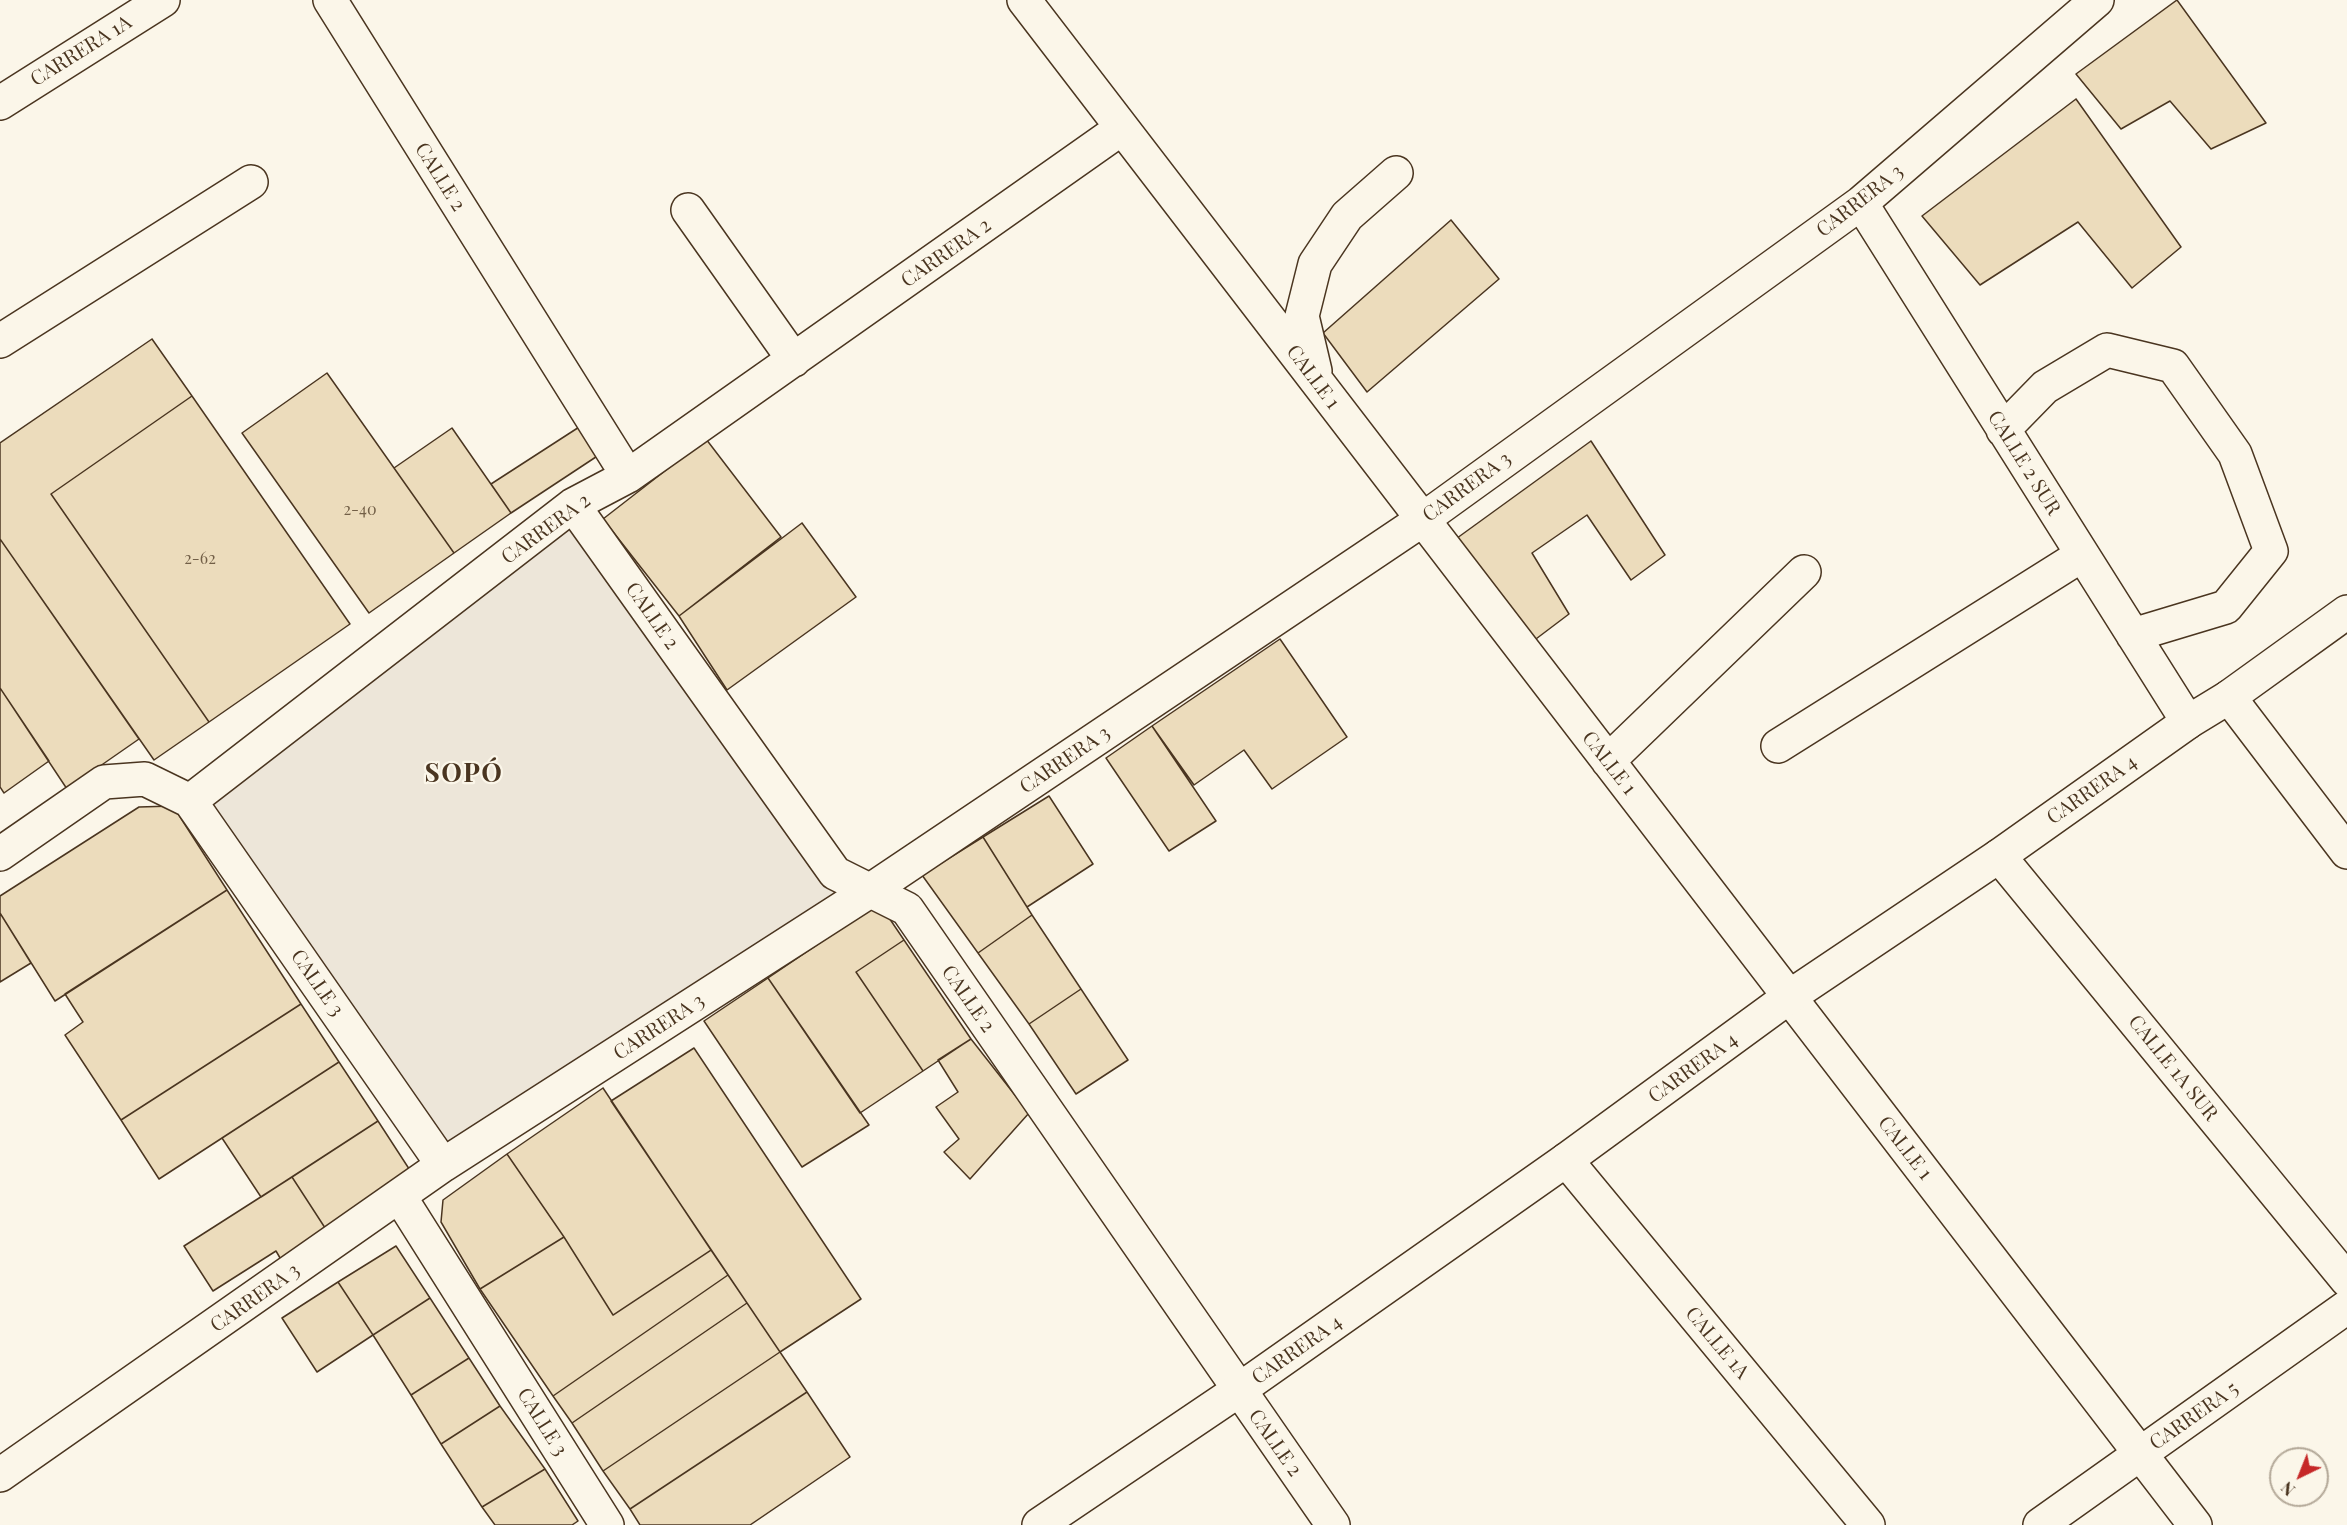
<!DOCTYPE html>
<html>
<head>
<meta charset="utf-8">
<style>
	body { margin:0 }
	#map { position:relative; width:2347px; height:1525px; overflow:hidden; background:#fbf6e9; font-family:"Playfair Display",serif }
	canvas { display:block }
	.north { position:absolute; left:2269px; top:1447px; width:60px; height:60px; box-sizing:border-box; background:#fbf6e9; border:2px solid #b4a999; border-radius:50%; rotate:223deg; font-size:16px; font-weight:700; line-height:24px; text-align:center; color:#4a3520 }
	.north::after { content:''; display:block; margin:auto; width:21px; height:27px; background:#c62828; clip-path:polygon(50% 0,100% 100%,50% 72%,0 100%) }
</style>
</head>
<body>
<div id="map">
<canvas width="2347" height="1525"></canvas>
<div class="north">N</div>
</div>
<script>
const g = document.querySelector('canvas').getContext('2d');
g.lineJoin = 'round';
function paint(path, color) { g.fillStyle = color; g.fill(path, 'evenodd'); }
const toPath = rows => new Path2D(rows.map(r => 'M' + r).join(''));
function strokePath(path, color, width, dash) { g.strokeStyle = color; g.lineWidth = width; g.lineCap = dash ? 'butt' : 'round'; g.setLineDash(dash || []); g.stroke(path); }
function label(font, color, halo, rows, align = 'center') {
  g.font = font + ' "Playfair Display",serif'; g.lineWidth = 4.5; g.setLineDash([]); g.textBaseline = 'middle'; g.strokeStyle = halo; g.fillStyle = color; for (const [text, x, y, turn = 0] of rows) {
    g.save(); g.translate(x, y); g.rotate((+turn || 0) * Math.PI / 180); g.textAlign = isNaN(turn) ? turn : align; if (halo) g.strokeText(text, 0, 0); g.fillText(text, 0, 0); g.restore();
  }
}
const green = toPath([
	[573,505,835,873,871,890,443,1165,190,801,573,505]
]);
const building = toPath([
	[2177,0,2266,123,2211,149,2170,101,2121,129,2076,74,2177,0],
	[2076,99,2181,247,2132,288,2078,222,1980,285,1922,216,2076,99],
	[1451,220,1499,279,1367,392,1323,333,1451,220],
	[152,339,192,396,51,494,209,722,154,760,0,539,0,443,152,339],
	[327,373,454,553,369,613,242,433,327,373],
	[192,396,350,624,209,722,51,494,192,396],
	[590,420,608,449,511,513,491,484,590,420],
	[452,428,511,513,454,553,394,468,452,428],
	[706,439,781,537,679,616,603,519,706,439],
	[1591,441,1665,555,1631,580,1587,515,1532,553,1569,614,1524,648,1453,541,1591,441],
	[802,523,856,597,727,690,679,616,802,523],
	[0,539,139,739,67,789,0,688,0,539],
	[1280,639,1347,737,1272,789,1244,750,1194,785,1152,726,1280,639],
	[0,688,49,761,4,793,0,787,0,688],
	[1152,726,1216,821,1169,851,1106,758,1152,726],
	[1049,796,1093,864,1027,907,983,837,1049,796],
	[173,806,227,890,55,1001,0,913,0,896,139,807,173,806],
	[983,837,1032,915,978,953,922,875,983,837],
	[227,890,301,1004,121,1120,65,1035,83,1022,65,994,227,890],
	[879,903,904,940,856,972,923,1071,860,1113,768,978,879,903],
	[0,913,31,963,0,982,0,913],
	[1032,915,1081,989,1029,1024,978,953,1032,915],
	[904,940,971,1039,923,1071,856,972,904,940],
	[768,978,869,1125,802,1167,704,1021,768,978],
	[1081,989,1128,1060,1076,1094,1029,1024,1081,989],
	[301,1004,339,1062,159,1179,121,1120,301,1004],
	[971,1039,1029,1113,970,1179,944,1152,959,1139,936,1107,958,1092,938,1060,971,1039],
	[694,1048,861,1299,780,1352,611,1101,694,1048],
	[339,1062,378,1121,261,1197,222,1138,339,1062],
	[603,1088,711,1250,613,1315,564,1237,507,1154,603,1088],
	[378,1121,415,1178,329,1234,292,1177,378,1121],
	[507,1154,564,1237,480,1289,441,1222,443,1200,507,1154],
	[292,1177,329,1234,283,1263,276,1251,213,1291,184,1246,292,1177],
	[564,1237,613,1315,711,1250,728,1275,553,1396,480,1289,564,1237],
	[396,1246,430,1298,373,1335,338,1282,396,1246],
	[728,1275,747,1303,572,1423,553,1396,728,1275],
	[338,1282,373,1335,317,1372,282,1318,338,1282],
	[430,1298,469,1358,411,1395,373,1335,430,1298],
	[747,1303,780,1352,603,1471,572,1423,747,1303],
	[780,1352,807,1392,630,1509,603,1471,780,1352],
	[469,1358,500,1406,441,1444,411,1395,469,1358],
	[807,1392,850,1457,750,1525,640,1525,630,1509,807,1392],
	[500,1406,545,1469,482,1507,441,1444,500,1406],
	[545,1469,578,1521,572,1525,495,1525,482,1507,545,1469]
]);
const minor = toPath([
	[330,0,628,476],
	[1024,0,2195,1525],
	[0,103,163,0],
	[1861,203,2188,722],
	[688,210,794,360],
	[0,341,251,182],
	[1315,371,1302,316,1315,264,1347,216,1396,173],
	[2003,430,2045,387,2107,350,2173,366,2235,454,2271,551,2226,607,2133,635],
	[573,505,835,873,907,909,1333,1525],
	[2229,697,2347,852],
	[1778,746,2082,555],
	[1608,761,1804,572],
	[190,801,443,1165],
	[0,854,104,782,145,779,190,801,573,505,628,476,1122,128],
	[1999,856,2347,1280],
	[1566,1160,1868,1525],
	[400,1197,607,1525],
	[0,1475,443,1165,871,890,1422,520,1861,203,2097,0],
	[2040,1525,2347,1307]
]);
const major = toPath([
	[1039,1525,1239,1390,1566,1160,1789,997,1999,856,2188,722,2229,697,2347,612]
]);
const numberNames = [
	["2-40",360,510],
	["2-62",200,559]
];
const streetNames = [
	["CARRERA 1A",81,51,-32],
	["CALLE 2",440,177,58],
	["CARRERA 3",1860,201,-38],
	["CARRERA 2",946,253,-35],
	["CALLE 1",1313,377,53],
	["CALLE 2 SUR",2024,463,58],
	["CARRERA 3",1467,487,-36],
	["CARRERA 2",546,529,-36],
	["CALLE 2",652,616,55],
	["CARRERA 3",1065,760,-34],
	["CALLE 1",1609,763,52],
	["CARRERA 4",2092,790,-35],
	["CALLE 3",317,983,55],
	["CALLE 2",968,999,55],
	["CARRERA 3",659,1027,-33],
	["CARRERA 4",1693,1068,-36],
	["CALLE 1A SUR",2173,1068,51],
	["CALLE 1",1905,1148,52],
	["CARRERA 3",255,1298,-35],
	["CALLE 1A",1717,1343,50],
	["CARRERA 4",1297,1350,-35],
	["CARRERA 5",2194,1416,-35],
	["CALLE 3",542,1422,58],
	["CALLE 2",1275,1443,55]
];
const districtNames = [
	["SOPÓ",464,774]
];
paint(green, '#ede6d9');
strokePath(green, '#887966', 1.5);
paint(building, '#ecdcbc');
strokePath(building, '#4a3520', 1.5);
strokePath(minor, '#4a3520', 36);
strokePath(major, '#4a3520', 36);
strokePath(minor, '#fbf6e9', 33);
strokePath(major, '#fbf6e9', 33);
label('16px', '#725f47', null, numberNames);
label('20px', '#4a3520', '#fbf6e9', streetNames);
g.letterSpacing = '1.5px';
label('bold 26px', '#4a3520', '#fbf6e9', districtNames);
g.letterSpacing = '0px';
</script>
</body>
</html>
